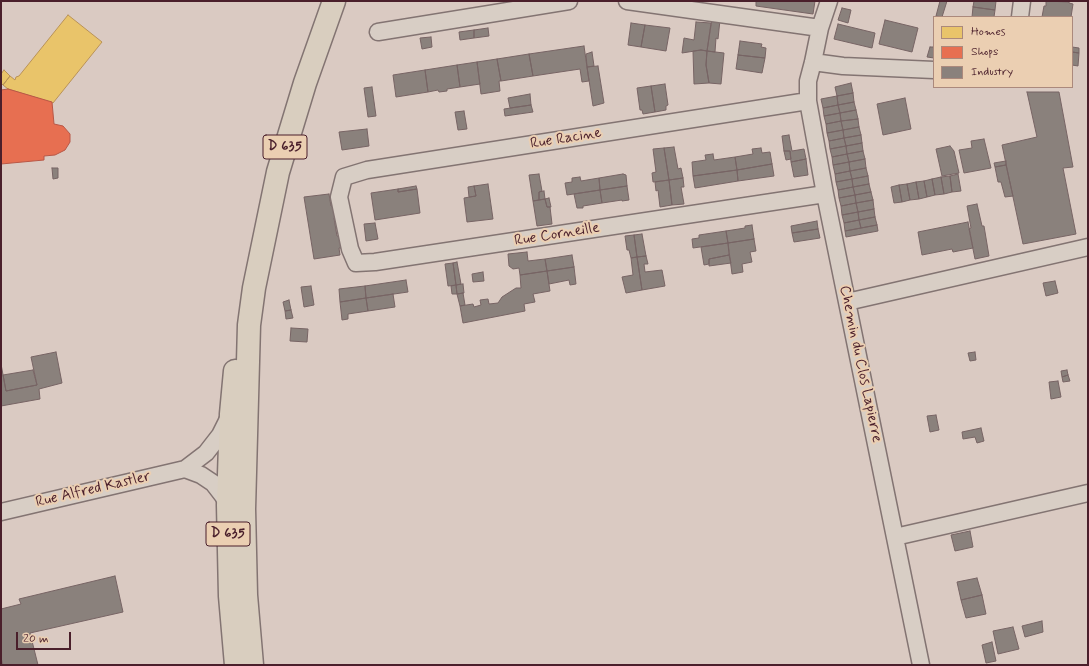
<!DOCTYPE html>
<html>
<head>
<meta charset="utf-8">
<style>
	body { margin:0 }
	#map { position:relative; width:1089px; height:666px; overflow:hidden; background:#dacac2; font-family:Mynerve,sans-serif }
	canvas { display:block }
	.frame { position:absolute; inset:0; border:2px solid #4a1f2b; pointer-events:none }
	.legend { position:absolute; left:933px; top:16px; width:140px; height:72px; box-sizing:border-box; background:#ebcfb2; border:1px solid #ab897c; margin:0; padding:5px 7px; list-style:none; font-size:12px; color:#4a1f2b }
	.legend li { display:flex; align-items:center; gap:8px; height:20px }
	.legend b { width:20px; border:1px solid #ab897c }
	.scale { position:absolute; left:16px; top:632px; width:55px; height:18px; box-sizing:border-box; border:2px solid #4a1f2b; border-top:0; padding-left:5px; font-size:12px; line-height:14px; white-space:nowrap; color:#4a1f2b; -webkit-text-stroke:3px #ebcfb2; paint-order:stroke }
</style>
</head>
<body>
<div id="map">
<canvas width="1089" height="666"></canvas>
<div class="frame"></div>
<ul class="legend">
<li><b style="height:11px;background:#e9c46a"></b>Homes</li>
<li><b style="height:11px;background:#e76f51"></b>Shops</li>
<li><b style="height:11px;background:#8a817c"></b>Industry</li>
</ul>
<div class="scale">20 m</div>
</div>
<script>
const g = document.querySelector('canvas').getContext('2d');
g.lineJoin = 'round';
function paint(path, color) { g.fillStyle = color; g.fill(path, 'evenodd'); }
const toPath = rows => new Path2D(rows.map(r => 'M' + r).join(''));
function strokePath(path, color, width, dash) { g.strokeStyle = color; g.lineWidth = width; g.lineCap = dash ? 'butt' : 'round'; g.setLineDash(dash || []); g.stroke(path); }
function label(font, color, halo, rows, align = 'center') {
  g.font = font + ' Mynerve,sans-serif'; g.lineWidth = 4; g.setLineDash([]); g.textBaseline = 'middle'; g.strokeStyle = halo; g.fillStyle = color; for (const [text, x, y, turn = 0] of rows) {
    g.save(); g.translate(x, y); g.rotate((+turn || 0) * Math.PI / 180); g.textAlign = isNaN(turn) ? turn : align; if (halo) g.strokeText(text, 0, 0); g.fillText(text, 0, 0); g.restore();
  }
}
const homes = toPath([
	[68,15,102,42,53,103,8,89,3,85,10,76,15,80,16,77,19,76,68,15],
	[4,70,10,76,3,85,1,83,1,74,4,70]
]);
const shops = toPath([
	[8,89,52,102,54,124,63,126,70,134,70,142,65,150,55,155,44,156,44,160,1,164,1,90,8,89]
]);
const industry = toPath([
	[756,1,815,1,813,14,756,6,756,1],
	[940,1,947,1,942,17,936,16,940,1],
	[974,1,996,1,995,10,973,7,974,1],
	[1046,1,1069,2,1069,3,1073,4,1071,17,1042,17,1044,6,1046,6,1046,1],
	[973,7,995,10,994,17,972,17,973,7],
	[842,8,851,10,848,23,838,20,842,8],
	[712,19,720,20,718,39,716,38,715,52,707,51,712,19],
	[885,20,918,28,912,52,879,44,885,20],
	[696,22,711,23,707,51,701,50,682,53,684,38,694,40,696,22],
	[631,23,645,25,641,47,628,45,631,23],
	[838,24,875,33,872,48,834,39,838,24],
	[645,25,670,28,666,51,641,47,645,25],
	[488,28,489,36,474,38,474,30,488,28],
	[474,30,474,38,460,40,459,32,474,30],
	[431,37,432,47,422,49,420,38,431,37],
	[740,41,762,44,761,47,766,48,765,58,738,55,740,41],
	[584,46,589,81,582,82,580,69,533,76,529,54,584,46],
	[930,47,934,47,934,58,927,57,930,47],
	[1072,47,1079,48,1079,53,1072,52,1072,47],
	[701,50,707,51,706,65,709,83,694,84,693,51,701,50],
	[707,51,724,53,721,84,709,83,706,65,707,51],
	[592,52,594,66,587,67,586,54,592,52],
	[1072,52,1079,53,1078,66,1072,65,1072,52],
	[529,54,533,76,501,81,497,59,529,54],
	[738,55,765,58,762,73,736,69,738,55],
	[497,59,501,81,499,81,500,91,481,94,477,62,497,59],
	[477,62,480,84,460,87,457,65,477,62],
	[457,65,460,87,447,89,447,91,439,92,438,90,428,92,425,70,457,65],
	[598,66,604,103,593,106,587,67,598,66],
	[425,70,428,92,396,97,393,75,425,70],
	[851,83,853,93,837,96,835,87,851,83],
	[665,84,668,105,666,106,666,110,655,112,651,86,665,84],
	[651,86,655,112,643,114,642,110,640,110,637,88,651,86],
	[372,87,376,116,368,117,364,88,372,87],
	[1027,92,1059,92,1073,167,1063,168,1076,234,1023,244,1002,145,1037,137,1027,92],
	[853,93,854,102,838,105,837,96,853,93],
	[530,94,531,105,510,108,508,98,530,94],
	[837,96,838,105,823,108,821,99,837,96],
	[905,98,911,129,883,135,877,104,905,98],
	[854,102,856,110,840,113,838,105,854,102],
	[531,105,533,112,505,116,504,109,531,105],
	[838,105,840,113,824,116,823,108,838,105],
	[856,110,858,119,841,121,840,113,856,110],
	[464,111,467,129,458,130,455,112,464,111],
	[840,113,841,121,826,124,824,116,840,113],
	[858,119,859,127,843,130,841,121,858,119],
	[841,121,843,130,827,133,826,124,841,121],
	[859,127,861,135,844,138,843,130,859,127],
	[367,129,369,146,342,150,339,132,367,129],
	[843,130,844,138,829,141,827,133,843,130],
	[789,135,792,151,804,149,806,159,791,162,790,151,784,151,782,136,789,135],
	[861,135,862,143,846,146,844,138,861,135],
	[844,138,846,146,830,149,829,141,844,138],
	[984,139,991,168,964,173,959,150,972,148,971,141,984,139],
	[862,143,863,151,847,154,846,146,862,143],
	[846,146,847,154,832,157,830,149,846,146],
	[950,146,954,151,959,173,942,176,936,149,950,146],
	[674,147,678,169,681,168,683,178,669,180,664,148,674,147],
	[664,148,669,180,653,182,652,173,656,172,653,149,664,148],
	[761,148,762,153,770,152,772,164,737,170,735,157,753,154,752,149,761,148],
	[784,151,790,151,791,159,786,160,784,151],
	[863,151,865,159,849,162,847,154,863,151],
	[713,154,714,160,735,157,737,170,693,176,692,162,706,160,705,155,713,154],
	[847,154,849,162,833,165,832,157,847,154],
	[806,159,808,175,794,177,791,162,806,159],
	[865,159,866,168,850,171,849,162,865,159],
	[1006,161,1006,165,995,167,994,163,1006,161],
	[849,162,850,171,835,174,833,165,849,162],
	[772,164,774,176,738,181,737,170,772,164],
	[1006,165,1013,196,1005,197,1001,182,998,182,995,167,1006,165],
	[52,168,58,168,58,178,53,179,52,168],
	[866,168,868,176,852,179,850,171,866,168],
	[737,170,738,181,695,188,693,176,737,170],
	[850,171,852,179,836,182,835,174,850,171],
	[539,174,542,191,539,192,539,200,533,201,529,175,539,174],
	[623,174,626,175,627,186,600,190,599,178,623,174],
	[958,174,961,191,952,192,950,176,958,174],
	[868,176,869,184,853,187,852,179,868,176],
	[950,176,952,192,944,194,941,177,950,176],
	[580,177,581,181,599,178,600,190,567,195,565,183,572,182,572,178,580,177],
	[941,177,944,194,935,195,932,179,941,177],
	[683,178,684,187,681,187,684,204,672,205,669,180,683,178],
	[852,179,853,187,838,190,836,182,852,179],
	[932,179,935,195,927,197,924,181,932,179],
	[669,180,672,205,660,207,658,190,656,191,655,182,669,180],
	[924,181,927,197,919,199,916,182,924,181],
	[916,182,919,199,910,200,907,184,916,182],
	[488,184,493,219,467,222,464,198,476,196,474,186,488,184],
	[869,184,871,192,855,195,853,187,869,184],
	[907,184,910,200,902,202,899,185,907,184],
	[899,185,902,202,894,203,891,187,899,185],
	[416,186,417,189,398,192,398,189,416,186],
	[474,186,476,196,469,197,468,187,474,186],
	[627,186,629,200,622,201,622,200,602,203,600,190,627,186],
	[853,187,855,195,839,198,838,190,853,187],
	[398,189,398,192,417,189,420,213,375,220,371,193,398,189],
	[600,190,602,203,583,206,583,208,577,208,574,194,600,190],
	[544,191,545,199,539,200,539,192,544,191],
	[871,192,873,200,856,203,855,195,871,192],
	[329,194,331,206,334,206,337,218,334,218,337,236,340,236,342,248,339,248,340,255,314,259,304,197,329,194],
	[855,195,856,203,841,206,839,198,855,195],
	[549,198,551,207,547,207,545,199,549,198],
	[545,199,547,207,550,207,552,224,537,226,533,201,545,199],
	[873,200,874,209,858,212,856,203,873,200],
	[856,203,858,212,842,215,841,206,856,203],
	[977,204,982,226,984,226,989,256,975,259,969,229,971,228,967,206,977,204],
	[874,209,875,217,859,220,858,212,874,209],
	[858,212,859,220,844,223,842,215,858,212],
	[875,217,877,225,861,228,859,220,875,217],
	[859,220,861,228,845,231,844,223,859,220],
	[817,221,818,229,792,233,791,226,817,221],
	[968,222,973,248,953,252,952,249,922,255,918,232,968,222],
	[375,223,378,239,366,241,364,224,375,223],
	[752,225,754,239,728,243,726,231,745,228,745,226,752,225],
	[877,225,878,231,846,237,845,231,877,225],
	[818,229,820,238,794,242,792,233,818,229],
	[726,231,728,243,693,248,692,239,699,238,699,235,726,231],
	[642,234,646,256,637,257,634,235,642,234],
	[634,235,637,257,631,258,629,250,627,250,625,236,634,235],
	[754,239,756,251,750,252,752,262,742,264,743,272,732,274,728,243,754,239],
	[728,243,729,255,709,259,709,264,704,265,701,247,728,243],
	[527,252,528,261,545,259,547,271,520,275,519,268,513,269,509,266,508,254,527,252],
	[572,255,574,267,547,271,545,259,572,255],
	[729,255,731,263,709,266,709,259,729,255],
	[646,256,648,264,644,264,645,272,662,270,665,286,642,290,637,257,646,256],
	[637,257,642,290,626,293,622,277,633,275,631,258,637,257],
	[457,262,461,284,456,285,453,263,457,262],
	[453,263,456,285,448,286,445,264,453,263],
	[574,267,576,284,570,285,569,280,549,284,547,271,574,267],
	[547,271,550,291,533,294,535,302,524,304,525,311,463,323,460,306,473,304,474,307,481,305,480,300,488,299,489,304,498,303,502,297,516,288,521,288,520,275,547,271],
	[483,272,484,281,473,282,472,274,483,272],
	[406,280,408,292,366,298,365,286,406,280],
	[1055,281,1058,293,1046,296,1043,283,1055,281],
	[463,284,464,293,457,294,456,285,463,284],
	[456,285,457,294,452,294,451,286,456,285],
	[311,286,314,305,304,307,301,287,311,286],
	[365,286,366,298,340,302,339,289,365,286],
	[463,293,465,305,460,306,457,294,463,293],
	[393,294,395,307,368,311,366,298,393,294],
	[366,298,368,311,348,314,348,319,342,320,340,302,366,298],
	[289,300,291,310,285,311,283,302,289,300],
	[291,310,293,318,286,319,285,311,291,310],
	[291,328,308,329,307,342,290,341,291,328],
	[56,352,62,383,39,389,40,399,1,406,1,364,6,391,37,385,31,357,56,352],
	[975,352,976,360,970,361,968,353,975,352],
	[33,370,37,385,6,391,3,375,33,370],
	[1067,370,1068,375,1062,377,1061,371,1067,370],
	[1068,375,1070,381,1063,382,1062,377,1068,375],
	[1058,381,1061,397,1051,399,1049,382,1058,381],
	[936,415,939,430,930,432,927,416,936,415],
	[981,428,984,441,977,443,975,437,963,439,962,432,981,428],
	[970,531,973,547,955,551,951,535,970,531],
	[115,576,123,612,30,633,38,665,3,665,1,658,1,609,21,604,19,599,115,576],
	[977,578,982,595,961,600,957,582,977,578],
	[982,595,986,614,966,618,961,600,982,595],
	[1042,621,1043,632,1025,637,1022,626,1042,621],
	[1013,627,1019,649,998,654,993,631,1013,627],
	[992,642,996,661,986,663,982,645,992,642]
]);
const street = toPath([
	[627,1,820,28],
	[829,1,820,28,813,62,808,81,808,101,825,194,921,665],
	[1020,17,1022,1],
	[378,32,569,1],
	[813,62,843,66,934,70],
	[808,101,367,170,344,177,339,197,350,249,356,263,375,262,825,194],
	[847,302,1088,247],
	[185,469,201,475,213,483,223,496,228,505],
	[1,512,185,469,206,453,220,435,229,417],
	[895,537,1088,493]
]);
const primary = toPath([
	[235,371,231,414,228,505,230,596,236,665],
	[252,665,246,595,244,509,249,325,254,288,278,172,305,83,334,1]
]);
const shields = [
	[285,147,44],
	[228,534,44]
];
const shieldNames = [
	["D 635",285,147],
	["D 635",228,534]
];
const streetNames = [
	["Rue Racine",566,139,-9],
	["Rue Corneille",557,235,-9],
	["Chemin du Clos Lapierre",860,364,78],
	["Rue Alfred Kastler",93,490,-13]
];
paint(homes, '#e9c46a');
strokePath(homes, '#b99257', 1);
paint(shops, '#e76f51');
strokePath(shops, '#b85746', 1);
paint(industry, '#8a817c');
strokePath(industry, '#776464', 1);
strokePath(street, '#837472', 19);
strokePath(primary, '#837472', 25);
strokePath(street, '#d8cec5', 16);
strokePath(primary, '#d9cebf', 22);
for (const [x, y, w] of shields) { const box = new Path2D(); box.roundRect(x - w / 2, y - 12, w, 24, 3); g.fillStyle = '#ebcfb2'; g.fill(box); strokePath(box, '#4a1f2b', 1); }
label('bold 14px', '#4a1f2b', null, shieldNames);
label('15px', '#4a1f2b', '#ebcfb2', streetNames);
</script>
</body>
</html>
